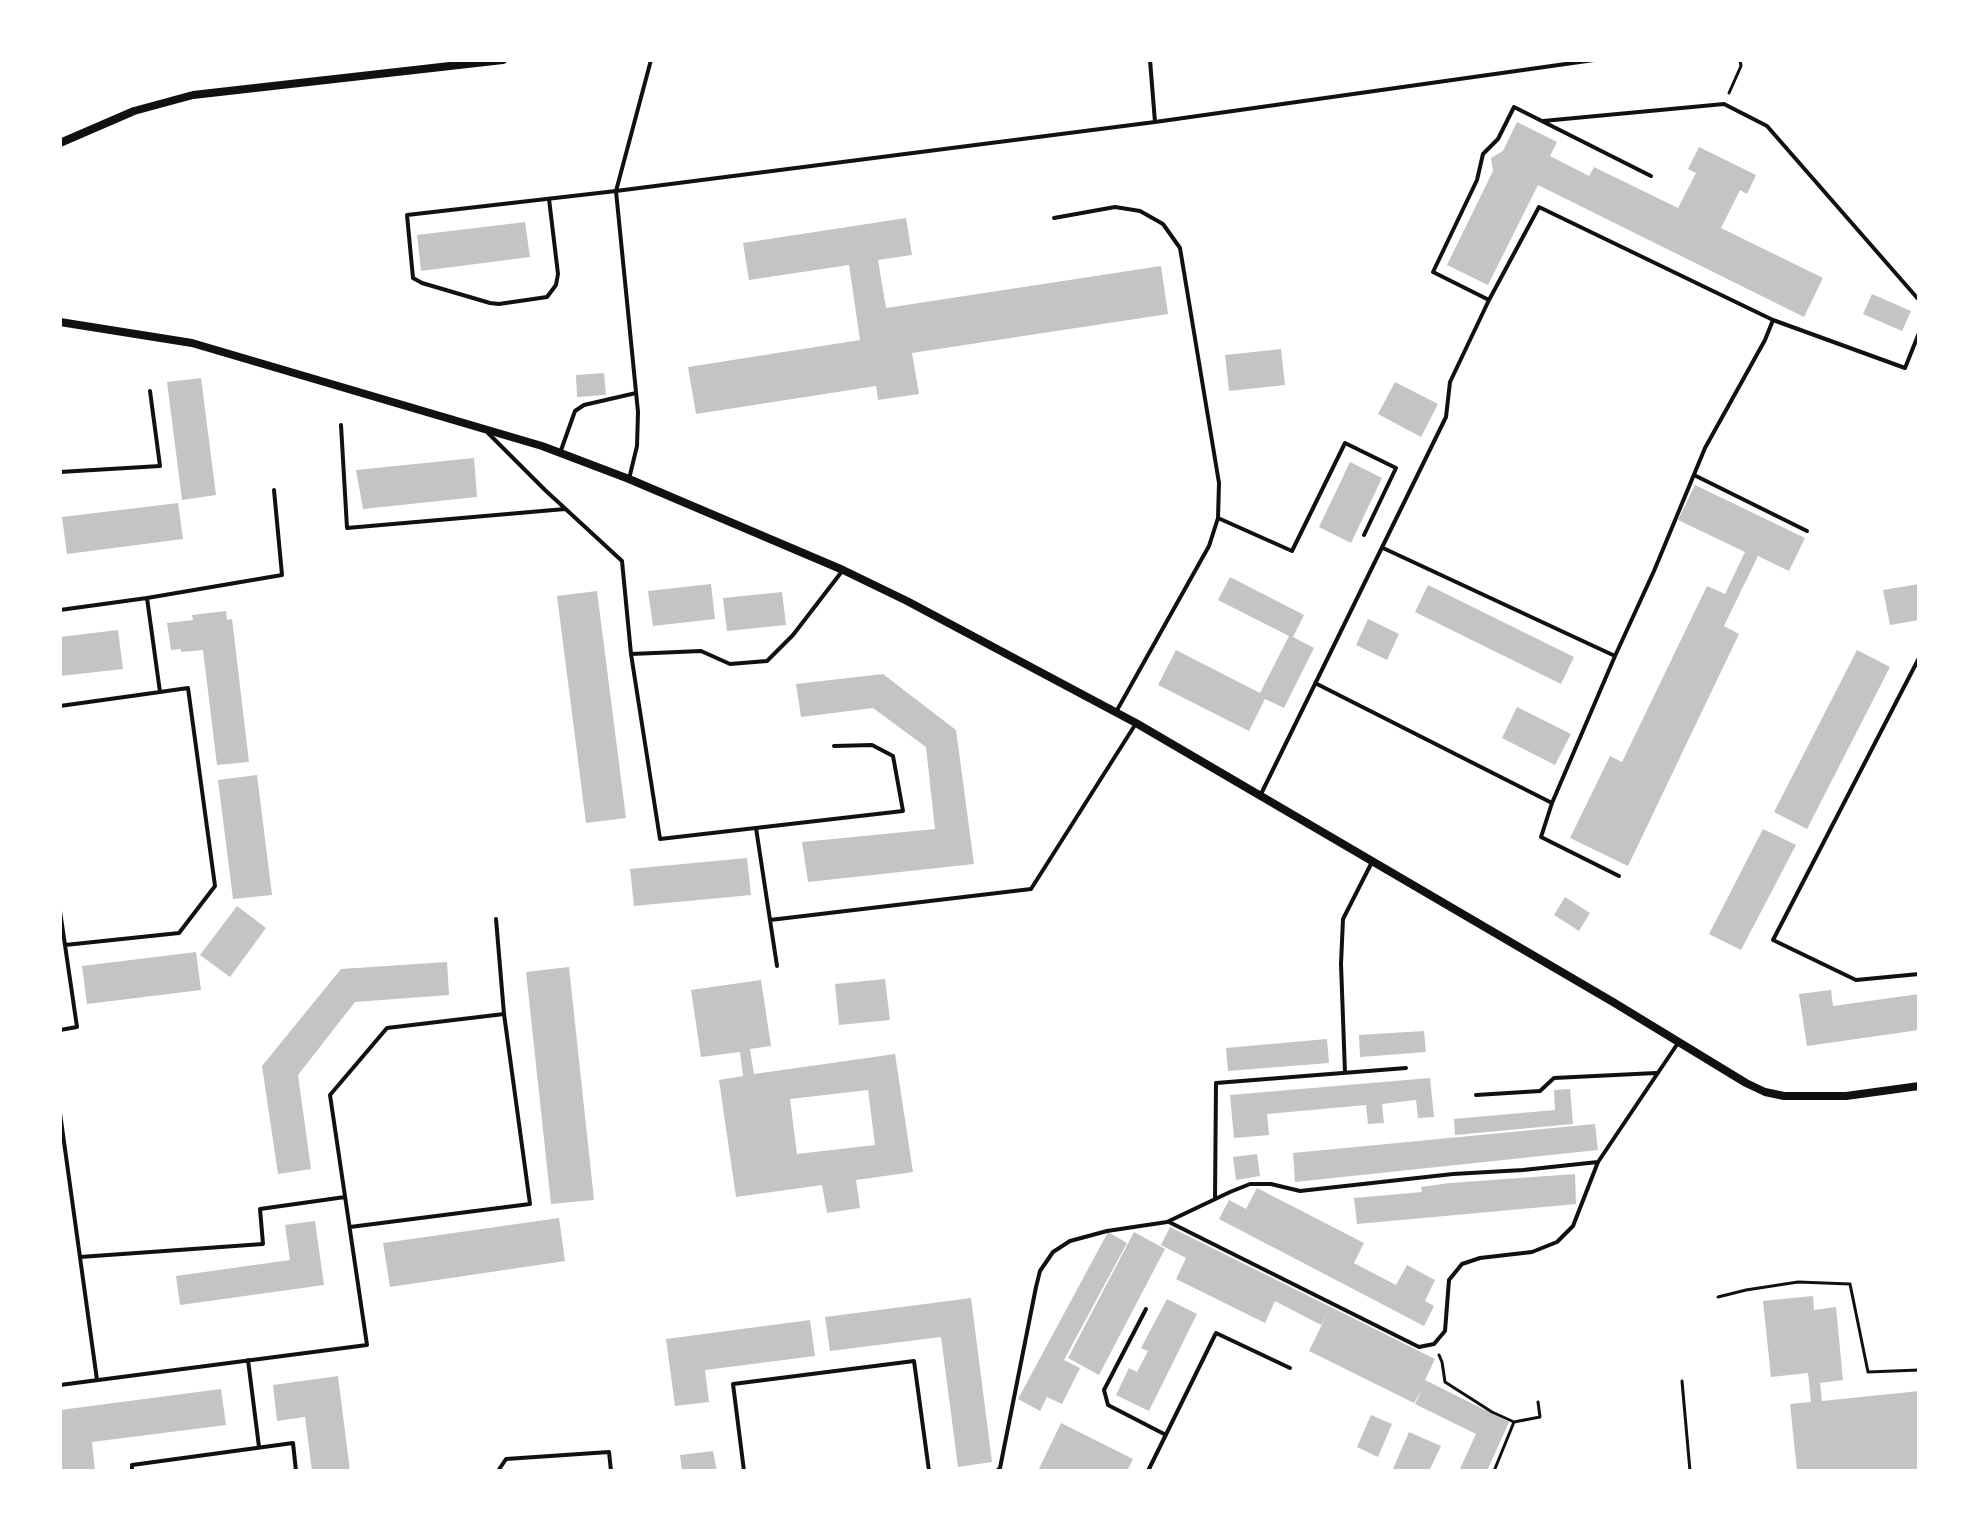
<!DOCTYPE html>
<html>
<head>
<meta charset="utf-8">
<style>
	body { margin:0 }
	#map { position:relative; width:1979px; height:1531px; overflow:hidden; background:#fff; font-family:"Fira Sans Condensed",sans-serif }
	canvas { display:block }
	.frame { position:absolute; inset:0; border:62px solid #fff; pointer-events:none }
</style>
</head>
<body>
<div id="map">
<canvas width="1979" height="1531"></canvas>
<div class="frame"></div>
</div>
<script>
const g = document.querySelector('canvas').getContext('2d');
g.lineJoin = 'round';
function paint(path, color) { g.fillStyle = color; g.fill(path, 'evenodd'); }
const toPath = rows => new Path2D(rows.map(r => 'M' + r).join(''));
function strokePath(path, color, width, dash) { g.strokeStyle = color; g.lineWidth = width; g.lineCap = dash ? 'butt' : 'round'; g.setLineDash(dash || []); g.stroke(path); }
const building = toPath([
	[1517,122,1557,142,1550,156,1589,176,1594,167,1678,208,1696,173,1688,169,1699,147,1756,175,1747,194,1740,190,1721,228,1823,278,1804,317,1538,185,1488,285,1447,265,1493,171,1491,158,1503,151],
	[906,218,912,255,878,260,886,308,1161,266,1168,314,912,353,919,394,878,400,876,386,696,414,688,367,860,340,849,265,749,280,743,243],
	[525,222,530,257,421,271,417,235],
	[1872,294,1911,311,1902,331,1863,314],
	[1281,349,1285,385,1229,391,1225,355],
	[604,373,606,395,577,397,576,375],
	[201,378,216,495,182,500,167,382],
	[1395,382,1438,404,1421,437,1378,414],
	[474,458,477,497,363,509,356,470],
	[1350,462,1382,478,1351,543,1319,527],
	[1695,485,1805,538,1789,571,1758,556,1724,626,1739,634,1628,866,1570,838,1610,756,1622,762,1707,586,1725,594,1745,552,1678,520],
	[178,503,183,539,67,554,62,517],
	[1230,577,1304,615,1293,637,1314,648,1284,708,1265,699,1249,731,1158,685,1176,650,1260,693,1289,636,1218,600],
	[711,584,715,619,653,626,648,591],
	[1919,584,1919,620,1890,625,1883,590],
	[1428,585,1574,657,1561,684,1415,612],
	[597,591,626,818,586,823,557,596],
	[782,592,786,625,727,631,723,598],
	[226,611,227,620,232,619,249,762,217,765,203,650,181,652,181,649,171,650,167,623,193,620,192,615],
	[1368,619,1399,634,1387,660,1356,645],
	[118,630,123,669,60,676,60,637],
	[1857,650,1890,667,1807,829,1774,812],
	[883,674,956,730,974,864,808,882,802,842,935,829,926,747,873,708,801,717,796,684],
	[1517,707,1571,734,1555,765,1502,738],
	[257,775,272,895,233,899,218,780],
	[1763,829,1796,845,1741,950,1709,934],
	[747,858,751,895,634,906,630,869],
	[1565,897,1590,913,1579,931,1554,915],
	[237,906,266,928,230,977,200,955],
	[196,952,201,990,87,1004,82,966],
	[447,962,449,995,355,1002,298,1075,311,1169,278,1174,262,1066,341,969],
	[569,967,594,1200,551,1204,526,972],
	[885,979,890,1020,839,1025,835,984],
	[761,980,771,1046,750,1049,754,1074,895,1054,913,1172,856,1180,860,1208,827,1213,822,1185,736,1197,719,1080,743,1076,740,1052,701,1057,691,990],
	[868,1090,875,1145,797,1154,790,1099],
	[1831,990,1833,1006,1919,994,1919,1030,1807,1046,1799,994],
	[1424,1031,1426,1052,1360,1057,1359,1035],
	[1327,1039,1329,1063,1228,1071,1226,1048],
	[1430,1078,1434,1117,1418,1118,1416,1100,1382,1104,1384,1123,1368,1124,1366,1105,1267,1114,1269,1135,1234,1138,1230,1095],
	[1570,1089,1573,1124,1455,1135,1454,1119,1555,1110,1554,1090],
	[1595,1124,1598,1150,1295,1182,1293,1153],
	[1257,1154,1260,1176,1236,1180,1233,1157],
	[1575,1174,1576,1204,1357,1224,1354,1198,1422,1192,1421,1187,1450,1183],
	[1257,1188,1364,1243,1354,1263,1396,1285,1407,1265,1435,1280,1425,1301,1434,1306,1424,1326,1219,1219,1229,1200,1246,1209],
	[559,1218,565,1261,390,1287,383,1243],
	[315,1221,324,1285,180,1305,176,1276,290,1260,285,1225],
	[1170,1227,1435,1359,1425,1380,1509,1422,1487,1471,1459,1471,1476,1434,1415,1404,1422,1390,1414,1403,1309,1351,1328,1312,1321,1325,1275,1301,1265,1323,1176,1279,1186,1258,1161,1245],
	[1108,1232,1127,1243,1064,1360,1080,1368,1062,1404,1047,1397,1040,1411,1018,1399],
	[1134,1232,1165,1249,1099,1375,1068,1358],
	[1813,1296,1814,1310,1836,1307,1843,1380,1820,1383,1822,1401,1919,1391,1919,1471,1797,1471,1790,1404,1811,1402,1808,1373,1771,1377,1763,1301],
	[971,1298,992,1462,958,1467,941,1337,830,1351,825,1317],
	[1167,1299,1197,1314,1149,1411,1116,1395,1129,1368,1137,1372,1148,1351,1141,1348],
	[810,1320,815,1356,705,1370,709,1402,675,1406,666,1339],
	[338,1376,350,1471,312,1471,305,1417,277,1421,273,1385],
	[221,1389,226,1425,92,1442,95,1471,62,1471,60,1455,60,1410],
	[1371,1415,1392,1424,1378,1457,1357,1447],
	[1061,1423,1133,1459,1127,1471,1038,1471],
	[1409,1432,1441,1446,1429,1471,1392,1471],
	[713,1451,717,1471,682,1471,680,1455]
]);
const path = toPath([
	[1729,93,1741,66,1740,60],
	[1718,1297,1746,1290,1798,1282,1850,1284,1868,1372,1919,1370],
	[1439,1355,1442,1362,1445,1382,1492,1412,1514,1422],
	[1682,1381,1690,1471],
	[1494,1471,1514,1422,1540,1417,1538,1402]
]);
const service = toPath([
	[1543,121,1724,104,1767,126,1919,300],
	[1155,122,1594,60],
	[549,199,558,274,556,285,547,297,499,304,490,303,422,283,413,278,407,215,616,191,1155,122,1150,60],
	[1054,218,1115,207,1140,211,1163,224,1180,248,1219,483,1218,518,1209,546,1116,712],
	[1489,300,1539,207,1773,320],
	[341,425,347,528,565,509],
	[488,433,545,490,622,561,631,654,660,839,903,811,893,756,872,745,834,746],
	[560,453,575,411,584,405,636,393],
	[60,472,160,466,150,391],
	[1694,475,1807,531],
	[629,479,637,446,638,412,616,191,651,60],
	[1218,518,1292,551,1345,443,1396,468,1364,535],
	[1383,548,1615,656],
	[147,598,282,575,274,490],
	[60,610,147,598,160,692,60,706],
	[631,654,701,651,730,664,767,661,793,635,843,570],
	[1919,658,1773,940,1856,980,1919,974],
	[1317,684,1552,803],
	[1261,794,1446,417,1450,382,1489,300,1433,272,1477,180,1483,154,1498,139,1514,107,1651,176],
	[756,828,777,966],
	[1619,876,1541,837,1552,803,1615,656,1654,571,1705,448,1765,340,1773,320,1905,368,1919,333],
	[60,911,77,1027,60,1030],
	[496,919,504,1014],
	[770,920,1031,889,1135,725],
	[65,945,179,933,215,886,188,688,160,692],
	[1345,1073,1341,964,1343,919,1372,862],
	[1476,1095,1540,1091,1554,1078,1656,1073],
	[60,1113,97,1380],
	[1215,1199,1216,1083,1406,1068],
	[1169,1222,1419,1347,1434,1344,1445,1331,1449,1280,1462,1264,1480,1258,1532,1252,1557,1242,1573,1226,1598,1162],
	[80,1257,263,1244,260,1209,345,1197],
	[1146,1309,1104,1390,1108,1405,1166,1435],
	[248,1360,259,1447],
	[60,1385,367,1345,330,1095,387,1028,504,1014,530,1204,350,1227],
	[132,1471,132,1465,293,1443,296,1471],
	[498,1471,506,1459,609,1452,611,1471],
	[744,1471,733,1384,914,1361,929,1471],
	[997,1471,1000,1468,1036,1287,1040,1271,1053,1252,1070,1241,1107,1231,1167,1222,1230,1192,1250,1184,1271,1184,1300,1191,1453,1174,1523,1170,1598,1162,1678,1043],
	[1148,1471,1216,1333,1290,1368]
]);
const minor = toPath([
	[60,143,134,111,193,95,503,60],
	[60,322,192,343,542,446,629,479,843,570,907,601,1136,723,1613,1002,1746,1083,1765,1092,1784,1096,1846,1096,1919,1086]
]);
paint(building, '#c4c4c4');
strokePath(path, '#111', 3);
strokePath(service, '#111', 4);
strokePath(minor, '#111', 8);
</script>
</body>
</html>
